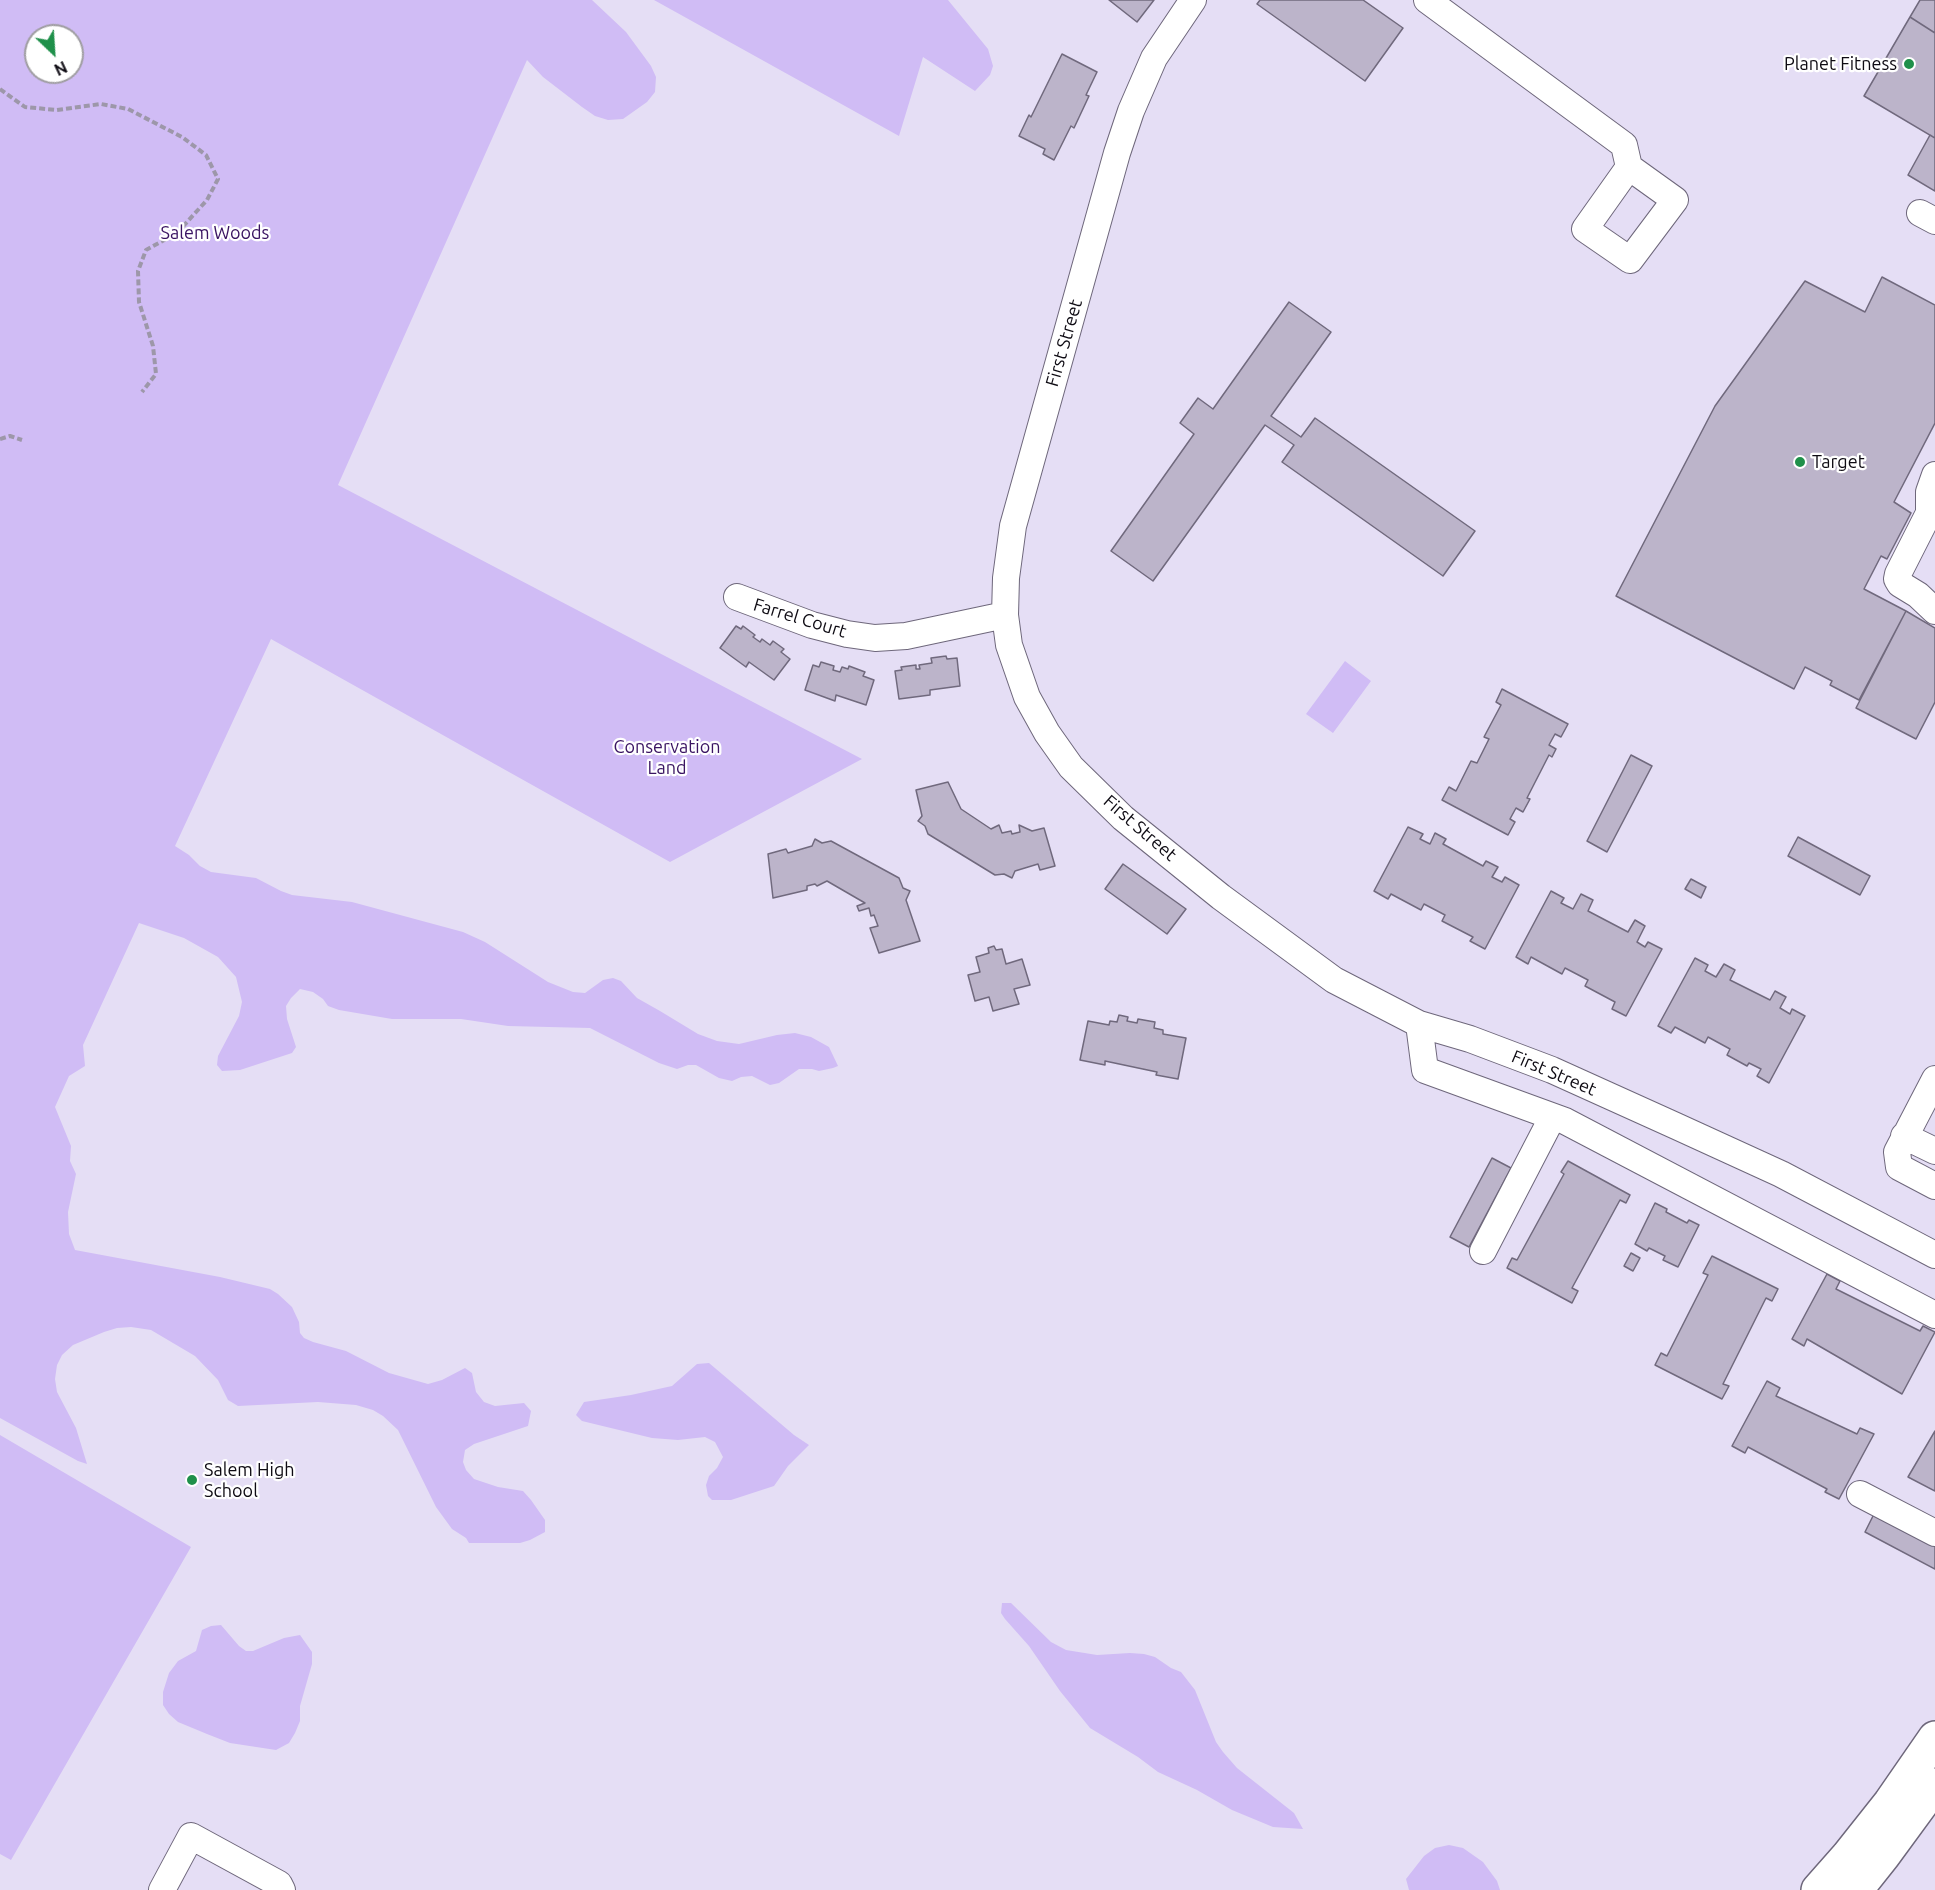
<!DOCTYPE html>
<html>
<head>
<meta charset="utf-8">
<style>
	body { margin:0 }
	#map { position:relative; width:1935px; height:1890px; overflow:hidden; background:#e5def5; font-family:Ubuntu,sans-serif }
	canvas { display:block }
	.north { position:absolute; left:24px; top:24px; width:60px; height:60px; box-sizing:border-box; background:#fff; border:2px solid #9f9da1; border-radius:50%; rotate:155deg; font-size:16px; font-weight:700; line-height:24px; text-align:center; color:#0e0b13 }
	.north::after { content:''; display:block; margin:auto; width:21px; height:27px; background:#1f904a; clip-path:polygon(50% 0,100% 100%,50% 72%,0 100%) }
</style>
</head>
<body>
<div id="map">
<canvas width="1935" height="1890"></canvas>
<div class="north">N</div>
</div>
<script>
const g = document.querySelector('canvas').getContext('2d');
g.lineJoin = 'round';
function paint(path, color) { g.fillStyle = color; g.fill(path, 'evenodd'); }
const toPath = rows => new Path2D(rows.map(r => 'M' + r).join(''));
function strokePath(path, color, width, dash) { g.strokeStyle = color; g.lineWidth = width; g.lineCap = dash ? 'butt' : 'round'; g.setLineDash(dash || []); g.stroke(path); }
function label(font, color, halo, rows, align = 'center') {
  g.font = font + ' Ubuntu,sans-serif'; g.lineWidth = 4.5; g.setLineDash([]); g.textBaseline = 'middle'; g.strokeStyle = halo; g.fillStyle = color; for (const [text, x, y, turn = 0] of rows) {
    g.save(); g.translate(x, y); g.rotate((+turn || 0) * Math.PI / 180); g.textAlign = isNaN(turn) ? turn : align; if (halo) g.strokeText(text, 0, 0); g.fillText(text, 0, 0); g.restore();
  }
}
const green = toPath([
	[0,0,592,0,626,32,651,66,656,77,655,92,647,102,623,119,608,120,595,116,582,107,543,77,527,60,338,485,862,759,670,862,271,639,175,846,189,855,200,866,211,872,256,878,281,891,292,895,352,902,463,932,485,942,548,982,573,992,585,993,603,980,613,978,621,981,637,998,660,1011,698,1034,717,1041,739,1044,777,1035,795,1033,811,1037,829,1047,838,1066,833,1068,819,1071,812,1069,799,1069,779,1083,770,1085,752,1076,741,1077,732,1081,719,1078,696,1065,688,1065,677,1069,659,1063,590,1028,508,1026,461,1019,392,1019,339,1010,328,1006,323,999,313,992,300,989,291,998,286,1006,287,1019,296,1047,292,1053,240,1070,222,1071,217,1065,218,1056,239,1016,242,1002,236,977,218,957,184,938,139,923,83,1045,85,1066,69,1076,55,1107,71,1146,70,1161,76,1174,68,1212,69,1234,75,1250,220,1277,270,1289,278,1294,292,1307,299,1322,300,1333,304,1338,313,1342,346,1351,389,1373,428,1384,442,1380,465,1368,472,1373,476,1392,484,1402,495,1406,524,1403,531,1411,528,1426,474,1444,465,1450,463,1462,466,1470,474,1479,498,1487,523,1491,531,1500,545,1520,545,1532,530,1540,520,1543,469,1543,466,1538,452,1529,436,1507,398,1430,383,1416,373,1410,356,1405,318,1402,238,1406,228,1400,218,1380,195,1356,151,1330,131,1327,117,1328,104,1332,73,1345,62,1355,57,1365,55,1379,57,1392,76,1428,87,1464,78,1461,0,1418],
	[36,36,72,36,72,72,36,72],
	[654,0,948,0,988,49,993,66,990,75,975,91,923,57,899,136],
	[1345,661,1371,681,1333,733,1306,714],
	[709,1363,794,1435,809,1445,788,1466,774,1486,731,1500,712,1500,708,1496,706,1485,709,1476,717,1468,723,1457,715,1442,705,1437,678,1440,652,1438,582,1421,576,1415,584,1402,631,1395,672,1386,697,1364],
	[0,1435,191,1547,11,1860,0,1854],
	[1002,1603,1011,1603,1051,1642,1066,1650,1097,1655,1130,1653,1144,1654,1155,1657,1171,1668,1181,1672,1195,1690,1216,1742,1223,1752,1237,1768,1294,1813,1303,1829,1273,1827,1232,1810,1197,1790,1158,1772,1138,1757,1090,1728,1060,1691,1029,1646,1005,1619,1001,1613],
	[221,1625,239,1646,246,1651,253,1651,284,1638,300,1635,312,1652,312,1664,300,1706,300,1721,295,1733,289,1743,276,1750,230,1743,207,1734,178,1722,169,1714,163,1705,163,1692,169,1673,178,1661,196,1651,202,1630,211,1626],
	[1449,1845,1463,1848,1483,1862,1497,1881,1500,1890,1409,1890,1406,1879,1424,1856,1435,1848]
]);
const building = toPath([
	[1109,0,1154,0,1137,22,1109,0],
	[1260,0,1363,0,1403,28,1365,81,1257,4,1260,0],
	[1920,0,1935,0,1935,33,1910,17,1920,0],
	[1910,17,1935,33,1935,138,1864,96,1910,17],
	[1062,54,1097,72,1086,95,1089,96,1074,128,1071,126,1054,160,1043,154,1045,149,1019,136,1029,115,1031,117,1062,54],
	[1930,135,1935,138,1935,191,1908,175,1930,135],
	[1882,277,1935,305,1935,423,1894,502,1911,513,1887,559,1881,556,1864,589,1906,611,1859,700,1830,685,1832,681,1805,667,1794,689,1616,596,1715,406,1805,281,1865,312,1882,277],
	[1289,302,1331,332,1271,416,1301,437,1315,418,1475,531,1443,576,1282,462,1294,445,1265,425,1153,581,1111,551,1194,434,1180,423,1198,398,1213,409,1289,302],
	[1906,611,1935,628,1935,702,1916,739,1856,708,1906,611],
	[736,626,741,629,743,626,755,635,753,637,760,642,762,639,770,645,773,641,784,649,781,652,790,659,774,680,749,662,746,667,720,648,736,626],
	[946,656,947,659,957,658,960,686,930,690,930,695,899,699,895,671,902,670,901,667,916,665,916,669,920,669,919,665,932,663,931,658,946,656],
	[821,662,834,666,833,670,840,672,842,667,848,669,849,666,865,672,863,676,874,680,866,705,836,695,835,701,805,690,813,665,819,667,821,662],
	[1502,689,1568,724,1561,737,1555,734,1549,745,1556,749,1552,757,1549,755,1527,798,1530,799,1523,812,1516,808,1510,819,1515,822,1508,835,1442,800,1449,787,1456,791,1471,761,1477,763,1489,739,1484,737,1501,705,1496,702,1502,689],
	[1631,755,1652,766,1607,852,1587,841,1631,755],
	[948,782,961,809,991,829,999,825,1002,833,1011,831,1012,834,1020,832,1019,825,1032,831,1044,828,1055,866,1040,870,1038,864,1015,871,1012,878,1004,874,995,875,928,834,925,826,918,821,922,816,916,790,948,782],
	[1408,827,1423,834,1420,839,1430,844,1435,833,1446,839,1443,844,1483,866,1486,861,1498,867,1492,877,1502,882,1505,877,1519,885,1485,949,1470,941,1473,937,1442,921,1445,915,1424,904,1421,910,1391,894,1388,899,1374,891,1408,827],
	[1798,837,1870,876,1860,895,1788,856,1798,837],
	[815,839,822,843,831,841,899,878,903,888,910,891,906,900,920,941,879,953,870,928,878,926,874,915,871,916,869,908,859,911,857,906,865,903,827,881,817,886,815,884,807,886,807,890,773,898,768,854,786,849,788,853,812,846,815,839],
	[1123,864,1186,909,1167,934,1105,889,1123,864],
	[1691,879,1706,887,1701,898,1685,889,1691,879],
	[1551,891,1564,898,1561,903,1573,909,1581,894,1593,900,1588,911,1628,932,1635,920,1645,926,1637,942,1645,947,1648,942,1662,949,1626,1016,1612,1009,1615,1002,1585,986,1588,980,1565,968,1562,974,1531,957,1528,964,1516,957,1551,891],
	[994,946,996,950,1002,949,1006,964,1022,959,1030,985,1014,989,1019,1004,993,1011,989,997,975,1001,968,975,980,972,976,957,989,953,988,948,994,946],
	[1695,958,1708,965,1705,971,1716,977,1724,964,1735,970,1730,980,1770,1000,1775,991,1786,997,1780,1008,1790,1014,1792,1009,1805,1016,1769,1083,1757,1076,1761,1069,1749,1063,1747,1066,1727,1055,1730,1049,1708,1037,1705,1043,1675,1027,1671,1033,1658,1026,1695,958],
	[1119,1015,1128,1017,1127,1021,1137,1023,1138,1019,1155,1022,1154,1028,1163,1030,1163,1034,1186,1038,1178,1079,1156,1075,1157,1072,1105,1061,1105,1065,1080,1060,1088,1021,1109,1025,1110,1021,1117,1022,1119,1015],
	[1492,1158,1511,1168,1469,1247,1450,1237,1492,1158],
	[1568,1161,1630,1195,1626,1203,1620,1200,1572,1288,1578,1291,1572,1303,1507,1268,1512,1258,1517,1260,1564,1174,1561,1172,1568,1161],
	[1655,1203,1667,1209,1666,1212,1687,1223,1689,1220,1699,1225,1678,1267,1663,1260,1665,1256,1649,1248,1647,1251,1635,1244,1655,1203],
	[1631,1253,1640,1258,1633,1271,1624,1266,1631,1253],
	[1712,1256,1778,1289,1772,1301,1766,1298,1723,1384,1729,1386,1722,1399,1655,1365,1661,1353,1667,1356,1708,1275,1703,1273,1712,1256],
	[1827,1274,1840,1281,1836,1289,1920,1331,1923,1326,1935,1332,1902,1394,1807,1339,1804,1346,1792,1339,1827,1274],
	[1767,1381,1780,1388,1776,1396,1857,1434,1860,1428,1874,1434,1839,1499,1825,1492,1827,1489,1748,1447,1745,1453,1732,1446,1767,1381],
	[1935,1431,1935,1491,1908,1477,1935,1431],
	[1874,1514,1935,1546,1935,1569,1865,1532,1874,1514]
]);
const path = toPath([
	[0,89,25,107,57,110,101,104,128,109,182,137,206,155,218,179,207,200,177,233,146,250,138,271,139,302,153,346,156,374,142,392],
	[0,439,10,436,22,440]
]);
const minor = toPath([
	[1193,0,1154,58,1131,111,1117,153,1013,526,1006,578,1005,615,1009,645,1027,697,1047,733,1071,767,1123,818,1221,897,1334,980,1419,1024,1470,1039,1552,1070,1676,1126,1781,1174,1935,1255],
	[1427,0,1624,145,1629,167,1675,200,1630,260,1585,229,1629,167],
	[1920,213,1935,221],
	[1935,475,1929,492,1929,513,1898,574,1897,579,1900,584,1918,595,1935,611],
	[737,597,812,625,847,634,875,638,906,636,1005,615],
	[1419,1024,1425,1070,1565,1121,1935,1315],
	[1935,1079,1897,1152,1899,1167,1935,1186],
	[1904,1136,1935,1151],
	[1483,1251,1552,1118],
	[1860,1494,1935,1533],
	[162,1890,191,1836,279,1884,282,1890]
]);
const major = toPath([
	[1818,1890,1848,1856,1890,1803,1935,1738],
	[1856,1890,1883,1856,1935,1785]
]);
const markers = [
	[1909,64,6,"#1f904a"],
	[1800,462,6,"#1f904a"],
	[192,1480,6,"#1f904a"]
];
const poiNames = [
	["Planet Fitness",1897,64,"right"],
	["Target",1812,462],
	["Salem High",204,1470],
	["School",204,1491]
];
const parkNames = [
	["Salem Woods",215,233],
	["Conservation",667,747],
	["Land",667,768]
];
const streetNames = [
	["First Street",1064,343,-74],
	["Farrel Court",800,618,17],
	["First Street",1140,828,41],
	["First Street",1554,1073,23]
];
paint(green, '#d0bcf5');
paint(building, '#bcb4ca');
strokePath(building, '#70697d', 1.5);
strokePath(minor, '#6e677b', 28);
strokePath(major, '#6e677b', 36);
strokePath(path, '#9d97a9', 4, [6, 3]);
strokePath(minor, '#fff', 26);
strokePath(major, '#fff', 33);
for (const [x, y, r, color] of markers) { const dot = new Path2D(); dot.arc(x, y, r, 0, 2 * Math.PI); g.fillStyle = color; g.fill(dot); strokePath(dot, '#fff', 2); }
label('18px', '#0e0b13', '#fff', poiNames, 'left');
label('18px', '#3a1462', '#fff', parkNames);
label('18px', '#0e0b13', '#fff', streetNames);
</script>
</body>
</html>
